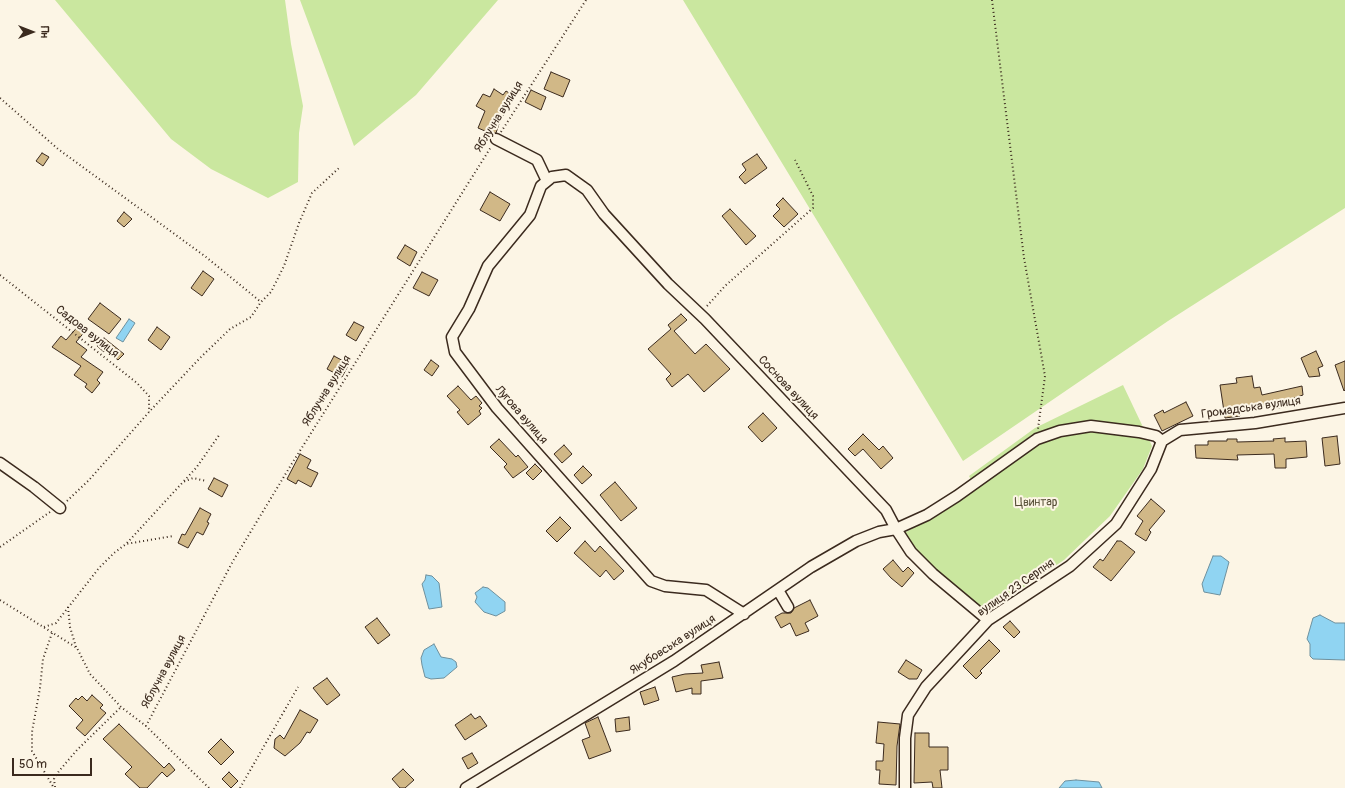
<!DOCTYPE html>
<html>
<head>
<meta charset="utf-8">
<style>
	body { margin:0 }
	#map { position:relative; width:1345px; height:788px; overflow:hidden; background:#fcf5e5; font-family:Pangolin,sans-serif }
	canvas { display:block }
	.north { position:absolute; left:12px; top:12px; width:40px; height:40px; -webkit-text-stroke:3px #fcf5e5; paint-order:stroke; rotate:90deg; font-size:11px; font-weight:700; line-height:16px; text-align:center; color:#3b2a1e }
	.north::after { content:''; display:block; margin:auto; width:14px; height:18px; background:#3b2a1e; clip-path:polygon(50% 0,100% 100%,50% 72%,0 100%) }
	.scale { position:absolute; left:12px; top:758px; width:80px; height:18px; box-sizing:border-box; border:2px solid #3b2a1e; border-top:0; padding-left:5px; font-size:12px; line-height:14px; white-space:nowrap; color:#3b2a1e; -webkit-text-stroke:3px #fcf5e5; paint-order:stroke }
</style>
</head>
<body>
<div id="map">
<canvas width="1345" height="788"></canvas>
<div class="north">Пн</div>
<div class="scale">50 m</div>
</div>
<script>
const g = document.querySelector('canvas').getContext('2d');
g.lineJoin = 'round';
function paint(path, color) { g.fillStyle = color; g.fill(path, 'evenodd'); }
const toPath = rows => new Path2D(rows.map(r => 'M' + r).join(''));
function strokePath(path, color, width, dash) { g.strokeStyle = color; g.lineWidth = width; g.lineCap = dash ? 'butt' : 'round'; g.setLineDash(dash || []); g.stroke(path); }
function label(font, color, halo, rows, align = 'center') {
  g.font = font + ' Pangolin,sans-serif'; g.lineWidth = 4; g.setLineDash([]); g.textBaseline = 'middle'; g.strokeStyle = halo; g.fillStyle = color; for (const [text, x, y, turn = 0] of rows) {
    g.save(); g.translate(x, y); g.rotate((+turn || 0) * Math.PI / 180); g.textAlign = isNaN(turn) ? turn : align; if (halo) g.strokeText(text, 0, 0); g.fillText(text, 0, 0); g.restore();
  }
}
const green = toPath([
	[55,0,285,0,291,44,303,106,299,133,298,182,268,198,211,169,171,139],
	[300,0,498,0,416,95,354,146],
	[683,0,1345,0,1345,208,1168,321,963,461],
	[1123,385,1152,446,1143,469,1110,516,1064,560,994,607,980,608,936,571,903,534,976,489,969,476,1035,428]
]);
const water = toPath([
	[129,319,135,323,123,342,116,338,129,319],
	[1213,556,1221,556,1229,562,1220,595,1204,592,1202,584,1213,556],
	[426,575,432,576,439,583,442,607,429,609,422,584,425,580,426,575],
	[483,587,488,588,505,602,505,611,496,616,484,612,475,602,477,597,475,593,483,587],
	[1320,615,1335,623,1345,623,1345,660,1313,659,1310,656,1310,644,1307,639,1313,618,1320,615],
	[434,644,441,657,452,659,456,662,457,667,444,678,431,679,425,677,422,665,421,658,424,650,434,644],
	[1076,780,1099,782,1102,788,1059,788,1065,781,1076,780]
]);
const building = toPath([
	[551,72,570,80,563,97,544,89,551,72],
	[494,89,503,95,506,91,514,96,500,121,496,133,492,134,478,128,485,111,476,106,483,94,490,97,494,89],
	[531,90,546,97,541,110,525,102,531,90],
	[42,153,49,157,43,166,36,161,42,153],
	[757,154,767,168,745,184,739,177,746,170,742,164,757,154],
	[490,192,510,204,500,221,480,210,490,192],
	[783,198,798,214,784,227,773,216,780,209,776,205,783,198],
	[730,209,756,236,746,245,722,216,730,209],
	[124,212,132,219,124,227,117,221,124,212],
	[405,245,417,252,410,266,397,258,405,245],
	[203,271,214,279,202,296,191,288,203,271],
	[422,272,438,280,429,296,413,288,422,272],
	[100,303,121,319,109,334,88,319,100,303],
	[681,314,687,320,674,331,695,354,706,344,730,369,704,392,688,374,672,387,666,379,671,374,648,349,671,329,668,325,681,314],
	[354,322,364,327,356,341,346,335,354,322],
	[81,323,87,329,76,342,87,350,81,357,103,372,97,380,100,383,92,393,85,387,87,384,74,375,81,366,52,347,61,336,66,340,81,323],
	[157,327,170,337,161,350,148,340,157,327],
	[104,338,124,354,118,360,106,350,104,352,97,346,104,338],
	[1316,351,1323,366,1318,368,1320,376,1309,377,1301,358,1316,351],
	[334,356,349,364,342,377,327,369,334,356],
	[431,360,439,366,432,376,424,370,431,360],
	[1345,361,1345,390,1344,391,1335,365,1345,361],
	[1252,376,1254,388,1260,387,1262,395,1302,386,1303,395,1294,398,1296,405,1278,408,1277,403,1239,409,1240,416,1225,418,1220,385,1237,383,1236,378,1252,376],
	[458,386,471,400,476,396,482,403,479,406,482,408,479,411,481,414,468,425,457,412,460,410,447,396,458,386],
	[1186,402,1193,416,1162,431,1154,415,1163,410,1164,413,1186,402],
	[763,413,777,428,762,442,748,427,763,413],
	[863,434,879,450,883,446,893,458,881,469,863,449,855,456,848,449,863,434],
	[1337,436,1340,464,1325,466,1322,438,1337,436],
	[1285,438,1285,442,1306,441,1307,457,1286,459,1286,468,1275,468,1274,454,1237,455,1238,460,1196,458,1195,445,1208,445,1208,441,1227,441,1227,439,1237,439,1237,442,1274,441,1273,439,1285,438],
	[499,439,516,457,518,455,528,467,513,478,504,467,507,464,490,447,499,439],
	[564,445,572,454,562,463,554,454,564,445],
	[300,454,311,460,307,468,318,473,311,487,298,480,296,484,287,479,300,454],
	[535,464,542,471,533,480,526,473,535,464],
	[583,466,592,475,582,484,574,475,583,466],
	[214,478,228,485,222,497,208,489,214,478],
	[615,482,637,508,621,521,600,495,615,482],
	[1151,499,1165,511,1149,530,1151,532,1146,541,1135,534,1143,521,1137,516,1151,499],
	[200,508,211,514,207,522,209,523,203,535,197,532,188,548,178,543,182,534,185,535,200,508],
	[560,517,571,528,557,542,546,531,560,517],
	[585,541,595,552,600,546,624,571,614,580,606,570,600,577,574,553,585,541],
	[1117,541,1121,541,1135,552,1111,581,1093,567,1100,559,1103,561,1117,541],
	[893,560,903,572,908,567,914,573,902,587,891,578,883,569,893,560],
	[810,600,818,616,805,623,809,631,796,636,790,623,781,628,775,617,782,613,791,613,794,608,810,600],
	[377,618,390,635,378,644,365,627,377,618],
	[1010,621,1020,632,1014,638,1003,627,1010,621],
	[989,640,1000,651,980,671,982,673,976,679,963,666,989,640],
	[906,660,922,670,917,679,909,679,898,672,906,660],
	[719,662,723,678,701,681,701,694,692,694,692,688,676,692,672,677,685,674,703,673,701,665,719,662],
	[327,678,340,695,327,705,313,688,327,678],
	[655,687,659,700,644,705,640,692,655,687],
	[92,695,103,705,100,708,106,713,85,736,76,728,83,720,69,706,76,698,78,700,82,696,87,701,92,695],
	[300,710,318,720,310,733,307,732,300,743,285,756,274,748,275,739,280,735,284,739,300,710],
	[471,714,475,719,480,716,487,726,465,740,455,725,471,714],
	[598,717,611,751,589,759,582,740,590,737,585,723,598,717],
	[629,717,630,730,616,732,615,719,629,717],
	[878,722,900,724,897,746,896,785,879,784,880,770,876,770,876,761,883,761,884,744,876,743,878,722],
	[119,724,164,768,169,763,175,770,167,777,162,772,147,788,140,788,125,774,132,767,103,739,119,724],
	[915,733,929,733,929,747,948,747,948,770,940,770,942,788,933,788,932,782,914,783,915,733],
	[221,739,234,752,221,765,208,752,221,739],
	[472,753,478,763,468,769,462,758,472,753],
	[403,769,414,780,405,788,400,788,392,779,403,769],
	[229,772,238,781,231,788,222,779,229,772]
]);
const path = toPath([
	[992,0,1024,258,1045,376,1038,429],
	[0,98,58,149,206,257,261,302],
	[501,132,586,0],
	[0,275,137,383,149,396,149,412],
	[707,306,725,286,813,208,813,196,795,160],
	[184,481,196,468,220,434],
	[67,501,89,480,149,412,200,358,230,329,251,317,261,302,271,292,284,266,299,223,312,193,339,168],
	[127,543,183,482,193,478,206,481],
	[0,547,50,512],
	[0,600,77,648,90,674,121,707,146,726],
	[68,607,70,627,76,647],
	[44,627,56,623,99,568,114,553,126,544,173,536],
	[52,633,43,659,40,688,32,732,32,751,54,788],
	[55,787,54,779,59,771,77,750,121,707],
	[209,788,146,726,233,561,291,465,491,147],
	[240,788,298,687]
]);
const minor = toPath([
	[496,139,537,160,547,181],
	[1162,441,1180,430,1255,423,1345,408],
	[0,463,34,487,60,508],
	[778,590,788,607],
	[744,614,706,590,665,586,651,581,497,408,455,352,452,337,469,309,488,266,530,215,541,186,552,177,566,175,587,190,604,214,668,284,705,319,886,510,896,529,911,552,933,574,988,620],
	[466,788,674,661,811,567,856,541,879,532,896,529,927,515,957,496,1037,439,1060,431,1091,426,1139,432,1156,436,1162,441],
	[905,788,905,738,908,715,926,687,988,620,1070,566,1116,524,1151,469,1162,441]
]);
const streetNames = [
	["Яблучна вулиця",499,117,-58],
	["Садова вулиця",87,332,38],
	["Соснова вулиця",788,388,47],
	["Яблучна вулиця",327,391,-58],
	["Громадська вулиця",1251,408,-8],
	["Лугова вулиця",521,415,49],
	["вулиця 23 Серпня",1016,588,-35],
	["Якубовська вулиця",673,645,-33],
	["Яблучна вулиця",164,672,-62]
];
const parkNames = [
	["Цвинтар",1036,503]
];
paint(green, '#cae79f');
paint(water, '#90d4f2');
strokePath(water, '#6e909d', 1);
paint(building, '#d1b887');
strokePath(building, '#3b2a1e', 1);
strokePath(minor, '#3b2a1e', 13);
strokePath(path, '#3b2a1e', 2, [1, 3]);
strokePath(minor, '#fcf5e5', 10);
label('12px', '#3b2a1e', '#fcf5e5', streetNames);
label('12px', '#585038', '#fcf5e5', parkNames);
</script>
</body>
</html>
